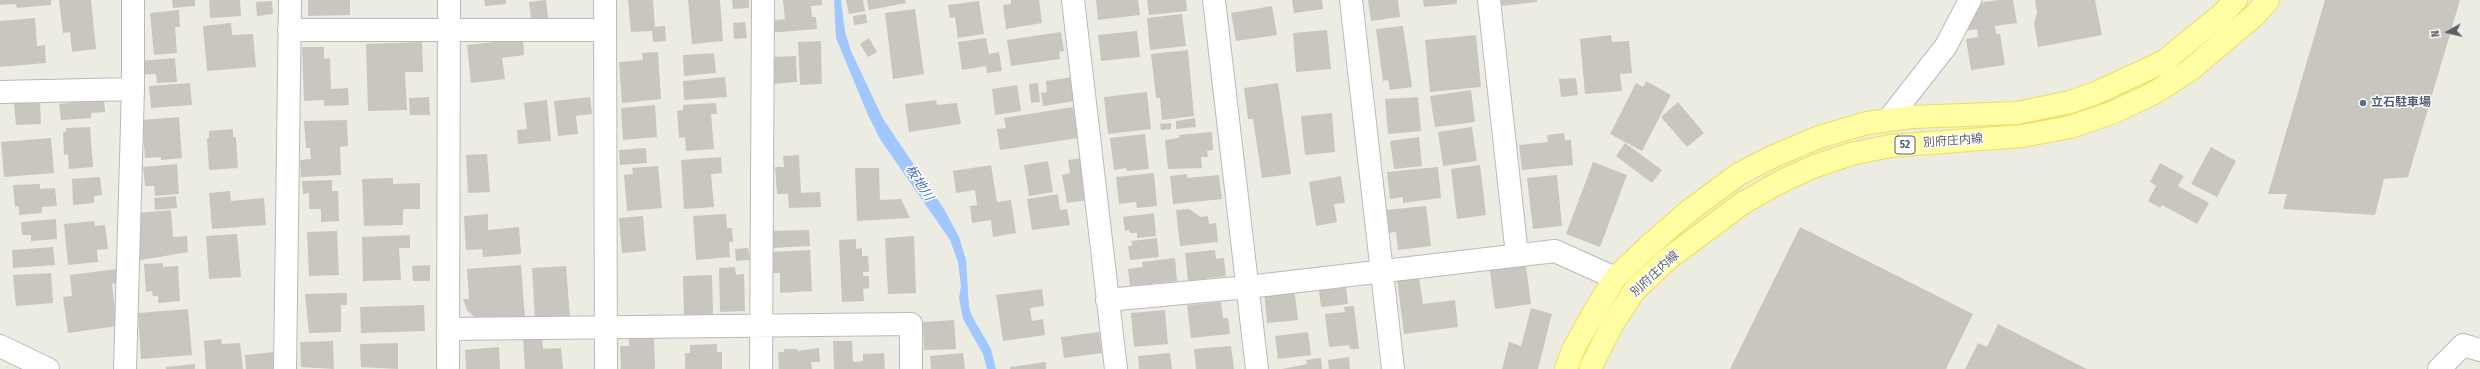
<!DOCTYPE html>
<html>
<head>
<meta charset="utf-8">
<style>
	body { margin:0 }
	#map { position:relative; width:2480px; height:369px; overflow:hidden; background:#edece2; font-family:"Fira Sans Condensed",sans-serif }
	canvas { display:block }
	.north { position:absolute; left:2428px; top:12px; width:40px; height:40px; -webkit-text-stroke:3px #fff; paint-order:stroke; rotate:262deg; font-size:11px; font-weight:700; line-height:16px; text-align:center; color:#5a5d63 }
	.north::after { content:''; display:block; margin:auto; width:14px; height:18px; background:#5a5d63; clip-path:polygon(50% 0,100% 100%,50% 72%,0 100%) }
</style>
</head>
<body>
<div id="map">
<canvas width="2480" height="369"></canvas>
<div class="north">N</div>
</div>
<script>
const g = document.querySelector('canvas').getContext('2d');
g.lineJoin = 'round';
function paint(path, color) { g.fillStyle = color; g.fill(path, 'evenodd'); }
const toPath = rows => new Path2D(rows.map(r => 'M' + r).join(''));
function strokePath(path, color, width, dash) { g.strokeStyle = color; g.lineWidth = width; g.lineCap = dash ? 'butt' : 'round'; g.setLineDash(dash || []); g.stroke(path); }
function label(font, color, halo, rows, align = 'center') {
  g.font = font + ' "Fira Sans Condensed","Noto Sans JP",sans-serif'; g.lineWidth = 3; g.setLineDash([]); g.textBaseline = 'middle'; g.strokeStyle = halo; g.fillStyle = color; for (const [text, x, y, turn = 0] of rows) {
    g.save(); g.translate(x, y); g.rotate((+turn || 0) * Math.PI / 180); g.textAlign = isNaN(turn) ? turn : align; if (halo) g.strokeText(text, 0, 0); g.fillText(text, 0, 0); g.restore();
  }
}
const water = toPath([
	[834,0,841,0,845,32,851,51,883,119,944,209,959,237,966,260,969,307,972,316,991,349,996,369,987,369,983,354,963,319,959,298,961,286,958,262,950,240,880,139,868,115,836,38]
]);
const building = toPath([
	[0,0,51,0,51,5,17,8,16,4,0,5],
	[59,0,91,0,96,49,72,52,70,32,63,33],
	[172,0,195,0,195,6,173,8],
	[209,0,240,0,241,16,210,18],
	[308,0,350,0,350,15,308,16],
	[484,0,506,0,506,4,485,6],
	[546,0,548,18,531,20,529,2],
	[628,0,653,0,655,27,665,26,666,41,653,42,652,31,631,32],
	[688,0,720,0,723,41,692,44],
	[732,0,749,0,749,8,733,9],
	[783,0,822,0,822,5,811,6,812,17,816,17,817,29,768,33,767,21,785,19],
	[846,0,863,0,865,11,849,14],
	[867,0,905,0,906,3,869,10],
	[1011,0,1039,0,1042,23,1006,29,1003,5,1011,4],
	[1096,0,1138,0,1140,15,1098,20],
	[1147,0,1186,0,1187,11,1149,15],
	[1292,0,1322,0,1323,9,1294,13],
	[1368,0,1398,0,1400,17,1371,21],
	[1423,0,1457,0,1457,4,1424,7],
	[1501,0,1537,0,1537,2,1501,6],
	[1999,0,2013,0,2017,23,1995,26,1996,34,2000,34,2005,65,1971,70,1966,39,1978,37,1977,29,1964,31,1977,3],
	[2035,0,2095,0,2102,35,2038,47,2034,23,2037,13],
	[2325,0,2460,0,2408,177,2384,179,2375,215,2283,209,2287,194,2268,194],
	[272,1,273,14,257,16,256,2],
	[979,1,984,34,958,38,955,17,950,18,948,5],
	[1272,6,1277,35,1236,41,1231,13],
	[915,9,924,74,893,79,885,13],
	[179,10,180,27,175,27,177,53,154,55,150,13],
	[866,14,867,23,854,25,853,16],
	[1182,14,1186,46,1150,50,1147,18],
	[35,18,37,46,45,45,46,63,0,67,0,21],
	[745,22,747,38,734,39,733,23],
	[231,23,232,35,253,34,256,67,207,71,203,26],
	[1403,26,1412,87,1390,90,1388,80,1383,81,1376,29],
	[1327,30,1331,69,1296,72,1293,33],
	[1137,31,1140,57,1101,61,1098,35],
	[1061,32,1064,51,1059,52,1060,59,1011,66,1007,40],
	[1476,35,1481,87,1430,92,1425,40],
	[1611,35,1612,42,1629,41,1632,73,1620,74,1622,91,1585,94,1580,39],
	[869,38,877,52,868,57,860,44],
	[986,38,989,54,999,52,1002,71,987,73,986,66,962,70,958,42],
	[523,39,524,55,502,58,505,79,471,83,467,45],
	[821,41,822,84,800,85,798,42],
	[422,42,423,72,405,72,407,110,368,111,366,44],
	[302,47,324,47,324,59,330,58,331,89,348,88,349,105,324,106,324,100,304,101],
	[1188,50,1194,116,1162,120,1160,98,1156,98,1151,54],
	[658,52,661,99,622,103,619,62,643,60,642,53],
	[714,53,716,73,684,76,683,55],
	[796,56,797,82,772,84,771,57],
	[175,58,177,82,157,83,156,74,140,75,139,61],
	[725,77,727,97,684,100,683,81],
	[1072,77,1075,101,1043,106,1041,93,1047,92,1046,81],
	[1576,78,1578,95,1561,97,1559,79],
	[1646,81,1671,95,1642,151,1610,134,1636,83,1643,87],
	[39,82,41,124,16,125,12,84],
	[70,83,103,84,105,112,91,113,91,118,61,120,59,104,71,103],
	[190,83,192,105,151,108,149,86],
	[1038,83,1040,102,1031,103,1029,84],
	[1278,83,1291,174,1262,178,1253,119,1248,119,1244,88],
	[1017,85,1021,111,995,115,992,89],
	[1471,90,1475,122,1435,127,1430,96],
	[1147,92,1151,129,1108,134,1104,97],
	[429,97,430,115,410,115,409,98],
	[590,97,592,114,576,116,578,134,558,136,554,101],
	[1418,97,1421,131,1388,134,1385,99],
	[547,100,551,141,518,144,517,130,527,129,524,103],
	[936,100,937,105,957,103,961,124,909,132,905,104],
	[1678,102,1704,133,1687,147,1661,117],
	[716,103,717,114,711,114,714,149,686,151,685,137,679,138,677,111,683,110,683,105],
	[655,105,657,137,623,140,621,108],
	[1073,107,1078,138,1000,150,997,129,1006,128,1004,118],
	[1332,113,1335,152,1305,155,1301,116],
	[179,117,182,158,161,160,161,157,145,158,142,120],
	[1195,118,1196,127,1176,129,1176,121],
	[347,120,348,146,340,147,341,175,301,177,300,160,311,159,310,148,306,148,304,121],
	[1171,123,1171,129,1161,130,1160,124],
	[90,127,93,167,69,169,68,154,64,155,63,132,66,132,66,128],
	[1472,127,1477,161,1443,166,1438,132],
	[233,129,233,137,236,137,238,168,209,170,207,139,209,138,209,131],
	[1212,132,1213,150,1207,151,1208,157,1201,157,1202,168,1168,169,1165,140,1179,138,1179,135],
	[1564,133,1565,140,1571,140,1573,165,1522,170,1519,145,1548,142,1547,135],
	[1145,134,1149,169,1127,171,1126,168,1114,170,1110,138],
	[1419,137,1422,166,1394,169,1390,141],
	[51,138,54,173,4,177,1,142],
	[1625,143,1662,170,1652,183,1616,156],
	[2211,147,2236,161,2217,197,2191,184],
	[646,148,647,163,620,165,619,150],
	[487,154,490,192,468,193,466,155],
	[799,155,801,193,820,192,821,207,789,208,788,194,777,194,775,167,784,167,783,156],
	[721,157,722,173,711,174,714,207,684,209,681,160],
	[1082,158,1088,200,1067,203,1062,175,1070,173,1068,160],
	[1048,161,1053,192,1029,196,1024,165],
	[1593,162,1627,175,1600,247,1566,234],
	[2160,163,2184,176,2178,186,2209,203,2197,224,2162,205,2160,208,2148,201,2156,186,2150,182],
	[177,164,179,194,155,196,154,186,145,186,143,167],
	[991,165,997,202,1011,200,1016,233,993,237,991,220,972,223,970,206,977,205,975,190,956,193,953,171],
	[1480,165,1486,215,1457,219,1451,169],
	[658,166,662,208,627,211,624,175,633,174,632,168],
	[1438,167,1441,198,1403,203,1403,197,1390,199,1387,172],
	[855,168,879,168,880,200,901,199,910,218,857,221],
	[1154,173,1157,206,1137,208,1136,202,1119,204,1116,177],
	[1187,174,1187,178,1219,175,1222,199,1173,204,1170,176],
	[1557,175,1562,226,1533,229,1527,178],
	[1341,176,1345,203,1334,204,1337,222,1316,226,1309,182],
	[100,177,102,195,94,196,94,203,73,205,72,179],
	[393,178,393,184,420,183,420,209,403,209,403,225,364,226,362,179],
	[332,180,332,191,338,191,339,221,321,222,321,209,309,209,309,193,303,194,302,181],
	[40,184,40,189,55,188,57,206,42,207,42,213,19,215,19,206,15,207,13,185],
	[230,191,231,201,264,198,266,225,212,229,209,193],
	[1058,194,1060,210,1067,209,1070,225,1032,230,1027,199],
	[176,196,177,208,155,210,154,198],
	[1426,206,1431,246,1398,250,1396,232,1387,233,1385,210],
	[1189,209,1201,217,1208,216,1209,224,1216,223,1218,242,1180,246,1176,210],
	[171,210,173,237,187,236,188,252,136,261,135,241,140,240,138,213],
	[1154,213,1156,236,1137,238,1137,233,1130,233,1129,230,1125,231,1123,217],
	[488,214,488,230,519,227,521,254,483,257,482,249,466,250,464,216],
	[726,214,727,228,732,228,733,242,729,242,730,257,696,260,693,216],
	[643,216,646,251,622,253,619,218],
	[56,219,57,239,31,241,31,235,22,235,21,222],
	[94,221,95,226,105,225,108,249,97,250,98,262,68,265,64,224],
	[1800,227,1973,314,1946,369,1730,369],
	[809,230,810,246,771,248,770,231],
	[337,231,339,275,309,276,307,232],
	[237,234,241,277,209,279,206,236],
	[410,235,410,248,399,248,401,280,363,281,362,237],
	[914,236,916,293,888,294,885,238],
	[1157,238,1159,257,1130,260,1128,246,1132,246,1131,241],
	[856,239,856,249,862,248,862,256,868,256,869,272,863,272,863,276,869,276,869,288,863,289,864,301,842,302,839,240],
	[53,247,55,265,13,268,12,250],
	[748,248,750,260,736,261,735,249],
	[810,250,812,291,780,293,780,273,771,273,770,252],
	[1215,250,1216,259,1224,258,1226,276,1188,281,1185,253],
	[1175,258,1177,281,1130,286,1128,269,1143,267,1142,262],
	[1525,259,1531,304,1495,309,1489,264],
	[163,263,163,267,178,266,180,301,158,303,158,296,153,296,152,291,146,292,144,264],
	[430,265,430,281,413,281,412,266],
	[521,265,525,319,476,322,475,318,467,310,463,299,469,299,467,269],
	[566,266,570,317,535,320,532,268],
	[735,267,736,275,744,274,745,311,720,312,719,268],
	[117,269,119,283,112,284,117,326,68,333,63,297,72,296,70,275],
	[51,273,53,303,16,306,13,275],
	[712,275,713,314,684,315,683,276],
	[1419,277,1423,304,1455,300,1458,327,1404,334,1397,279],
	[1345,280,1348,304,1321,307,1318,284],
	[1294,287,1298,320,1267,323,1264,291],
	[1042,289,1044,306,1030,308,1032,321,1043,319,1045,335,1003,341,996,295],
	[340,293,347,293,347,305,341,305,341,332,309,333,305,294],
	[1221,302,1223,318,1228,318,1230,334,1191,338,1187,305],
	[424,305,425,331,361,333,360,307],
	[1354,306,1359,349,1350,349,1349,345,1329,347,1325,314,1345,312,1344,307],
	[1531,308,1552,314,1538,369,1502,369,1509,342,1521,346],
	[188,309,192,355,141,359,138,313],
	[1165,310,1168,344,1134,347,1131,313],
	[954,320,956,349,924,350,923,322],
	[1998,324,2087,369,1965,369,1978,343,1987,347],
	[1099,332,1102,353,1064,358,1061,337],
	[1308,332,1311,355,1278,359,1275,336],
	[542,336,543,349,561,348,563,369,525,369,523,337],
	[629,338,654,338,655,369,621,369,620,346,629,346],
	[221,339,222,344,240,343,243,369,206,369,204,341],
	[333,341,334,369,301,367,300,342],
	[833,341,852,341,853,362,863,361,863,354,884,353,885,369,834,369],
	[398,343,398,369,361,367,360,344],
	[717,344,717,352,722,352,722,369,685,369,685,353,690,353,690,345],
	[1231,346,1234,369,1196,369,1194,349],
	[499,347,500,369,466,369,465,350],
	[819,348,820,362,811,362,812,369,779,369,778,352,784,352,784,349,797,349,797,351],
	[275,352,277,369,246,369,245,355],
	[963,353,965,369,931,369,930,356],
	[1170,353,1172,369,1139,369,1138,356],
	[1349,357,1350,369,1329,369,1328,360],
	[1321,358,1322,369,1282,369,1307,364,1306,360],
	[1046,362,1046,369,1010,369,1010,367],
	[195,364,195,369,166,369,166,367]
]);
const minor = toPath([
	[605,0,606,369],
	[1073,0,1116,369],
	[1214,0,1257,369],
	[1351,0,1393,369],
	[1489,0,1517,255],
	[289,30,605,30],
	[0,92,133,89],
	[1888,120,1946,46,1970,0],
	[1107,300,1248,287,1555,251,1615,278],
	[448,329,911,324,911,369],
	[125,369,133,89,133,0],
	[285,369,290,0],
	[448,369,449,0],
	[761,369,763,0],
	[2439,369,2463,345,2480,350]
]);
const secondary = toPath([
	[0,346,48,369]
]);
const primary = toPath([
	[1566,369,1573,350,1594,312,1615,278,1652,243,1690,210,1739,174,1772,157,1819,137,1867,123,1911,117,2017,113,2070,102,2096,93,2163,62,2220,16,2236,0],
	[1590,369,1613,323,1634,291,1669,258,1708,229,1743,203,1780,182,1815,166,1851,154,1890,146,2022,136,2070,127,2114,112,2154,93,2190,70,2256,14,2268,0]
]);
const markers = [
	[2363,103,4,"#5c6f8a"]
];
const shields = [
	[1905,145,20]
];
const shieldNames = [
	["52",1905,145]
];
const serviceNames = [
	["立石駐車場",2371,103]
];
const streetNames = [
	["別府庄内線",1953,141,-4],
	["別府庄内線",1655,274,-43]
];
const waterNames = [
	["板地川",919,183,57]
];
paint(water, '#a0c7ff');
paint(building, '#c8c6bf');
strokePath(minor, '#b7b9be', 24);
strokePath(secondary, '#b7bac0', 24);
strokePath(primary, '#f1dd56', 24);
strokePath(minor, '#fff', 22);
strokePath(secondary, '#fff', 22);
strokePath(primary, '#fffea5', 22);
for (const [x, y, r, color] of markers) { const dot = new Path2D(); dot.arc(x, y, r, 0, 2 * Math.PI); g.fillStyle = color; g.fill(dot); strokePath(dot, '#fff', 1.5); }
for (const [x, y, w] of shields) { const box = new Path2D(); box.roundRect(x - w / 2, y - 9, w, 18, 3); g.fillStyle = '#fff'; g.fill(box); strokePath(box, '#5a5d63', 1); }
label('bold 11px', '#5a5d63', null, shieldNames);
label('bold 12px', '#4e5e75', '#fff', serviceNames, 'left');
label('12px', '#5a5d63', '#fff', streetNames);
label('italic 13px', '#426ec3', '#fff', waterNames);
</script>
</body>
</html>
